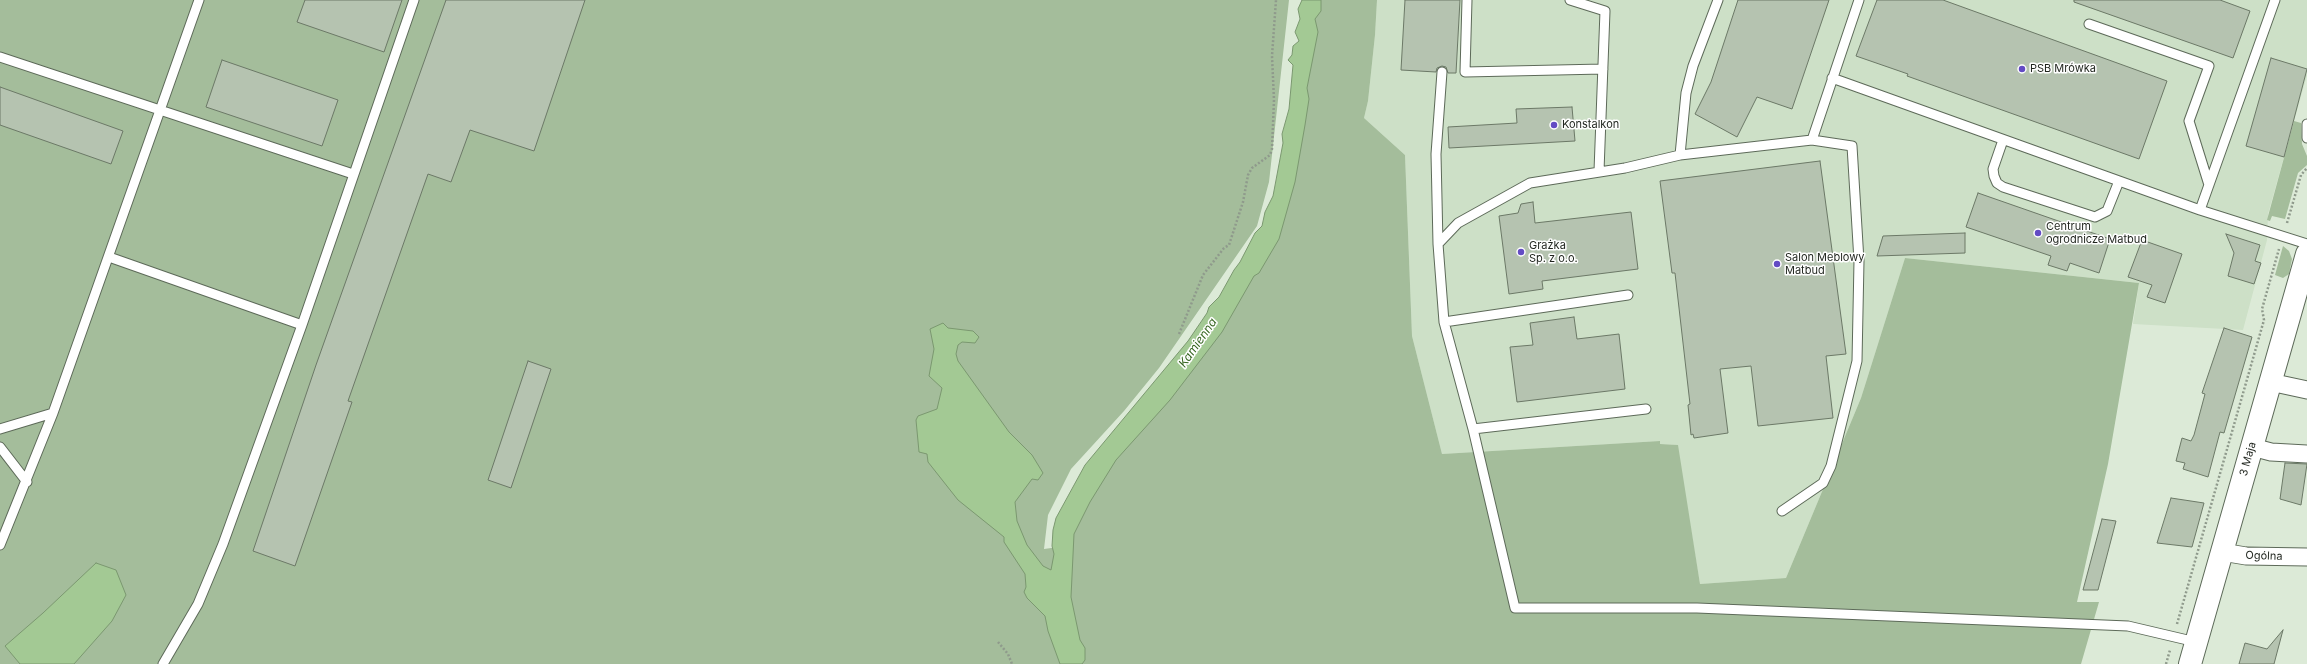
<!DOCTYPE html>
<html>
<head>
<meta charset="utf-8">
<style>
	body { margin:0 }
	canvas { display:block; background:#dcead7 }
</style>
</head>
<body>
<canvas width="2307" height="664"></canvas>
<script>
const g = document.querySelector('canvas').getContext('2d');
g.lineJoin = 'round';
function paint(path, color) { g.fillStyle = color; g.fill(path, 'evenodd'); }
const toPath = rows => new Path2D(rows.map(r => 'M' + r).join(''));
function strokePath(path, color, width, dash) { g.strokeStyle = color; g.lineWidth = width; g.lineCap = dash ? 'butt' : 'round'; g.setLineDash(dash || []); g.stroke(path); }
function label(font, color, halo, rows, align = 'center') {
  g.font = font + ' Inter,sans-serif'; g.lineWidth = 3; g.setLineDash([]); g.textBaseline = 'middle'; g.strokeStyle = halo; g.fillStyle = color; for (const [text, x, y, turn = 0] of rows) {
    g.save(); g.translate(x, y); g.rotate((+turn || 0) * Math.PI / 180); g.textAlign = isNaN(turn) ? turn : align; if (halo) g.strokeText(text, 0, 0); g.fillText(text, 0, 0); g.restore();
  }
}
const built = toPath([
	[1377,0,2307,0,2307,75,2268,214,2267,240,2243,330,2133,324,2139,283,1905,258,1861,398,1786,578,1700,584,1677,445,1660,444,1660,441,1442,454,1412,336,1405,155,1364,118,1368,101,1375,35]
]);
const green = toPath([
	[0,0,1289,0,1269,182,1257,226,1159,368,1124,411,1071,469,1048,515,1044,549,1066,546,1076,509,1274,230,1312,0,1377,0,1375,35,1368,101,1364,118,1405,155,1412,336,1442,454,1660,441,1660,444,1678,445,1700,584,1786,578,1861,398,1905,258,2139,283,2108,464,2077,602,2099,602,2081,664,0,664],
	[2294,121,2301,123,2302,144,2307,156,2307,165,2298,173,2285,219,2272,216,2270,221,2267,220],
	[2283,246,2289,251,2292,259,2289,274,2283,278,2275,275]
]);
const water = toPath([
	[1302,0,1321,0,1321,11,1315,19,1318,32,1307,88,1309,99,1305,125,1295,182,1279,239,1259,273,1254,276,1222,332,1170,400,1116,460,1090,502,1074,534,1071,597,1080,640,1085,648,1085,660,1082,664,1060,664,1048,631,1045,616,1027,598,1024,592,1026,587,1025,574,1004,542,1004,537,958,500,928,462,927,454,919,452,916,420,918,416,937,409,942,388,929,376,934,349,930,329,943,323,948,328,973,331,979,337,975,343,962,342,958,345,956,354,958,361,1009,432,1032,455,1043,473,1038,480,1032,479,1015,502,1017,521,1027,545,1043,566,1051,570,1054,554,1052,546,1053,530,1056,518,1085,465,1188,341,1207,313,1209,307,1219,297,1234,270,1240,262,1255,233,1262,226,1265,212,1273,196,1283,143,1282,134,1289,109,1293,65,1288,60,1292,55,1293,46,1299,41,1295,32,1300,19,1298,9,1302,0],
	[96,563,116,570,126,595,112,621,74,664,20,664,5,646,43,613,96,563]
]);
const building = toPath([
	[305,0,402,0,384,52,297,22,305,0],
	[446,0,585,0,534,151,470,130,451,182,428,174,348,401,352,402,295,566,253,551,316,365,446,0],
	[1405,0,1460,0,1456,73,1448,73,1446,67,1442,66,1437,68,1436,72,1401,70,1405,0],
	[1738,0,1829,0,1792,109,1757,97,1737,137,1695,114,1711,82,1738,0],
	[1877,0,1943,0,2167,81,2139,159,1907,76,1908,74,1856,56,1877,0],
	[2074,0,2220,0,2250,11,2233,58,2074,2,2074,0],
	[2271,58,2307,69,2284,157,2246,146,2271,58],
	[222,60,338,100,322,146,206,107,222,60],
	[0,87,123,131,111,164,0,125,0,87],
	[1572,107,1575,141,1449,148,1448,127,1517,123,1516,109,1572,107],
	[1820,161,1846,354,1826,356,1833,418,1758,426,1751,366,1720,369,1728,433,1694,438,1693,434,1691,435,1688,405,1690,404,1675,273,1672,273,1660,181,1820,161],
	[1978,193,2110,239,2099,273,2070,263,2067,271,2048,265,2051,256,1966,227,1978,193],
	[1533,202,1535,223,1631,212,1638,269,1542,281,1543,289,1509,294,1499,216,1518,213,1521,204,1533,202],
	[1965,233,1965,253,1877,256,1883,236,1965,233],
	[2226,234,2260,245,2255,261,2261,263,2254,284,2228,276,2234,253,2226,234],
	[2142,240,2182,254,2165,303,2147,297,2152,285,2128,277,2142,240],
	[1574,317,1577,339,1619,334,1625,389,1517,402,1510,347,1533,345,1530,323,1574,317],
	[2224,328,2252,337,2224,433,2220,432,2208,477,2183,469,2185,463,2176,461,2182,438,2191,441,2194,435,2205,394,2202,393,2224,328],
	[528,361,551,369,511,488,488,480,528,361],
	[2285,463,2307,464,2301,505,2280,499,2285,463],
	[2171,498,2204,503,2192,547,2157,543,2171,498],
	[2102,519,2116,521,2098,590,2083,590,2102,519],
	[2283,630,2274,664,2239,664,2245,643,2267,649,2283,630]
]);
const path = toPath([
	[2287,223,2301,175,2307,168],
	[1179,334,1203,275,1224,248,1229,245,1243,202,1248,175,1252,168,1270,155,1272,149,1274,100,1272,56,1276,0],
	[2177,624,2264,320,2262,309,2279,249],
	[998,642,1008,654,1012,664],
	[2166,664,2170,650]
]);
const lane = toPath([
	[1467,0,1465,72,1603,69],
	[1570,0,1605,11,1599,171],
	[1718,0,1693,66,1686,93,1680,155,1812,140,1859,0],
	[2089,24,2209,66,2189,121,2209,185],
	[0,57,353,174],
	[1832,78,2200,210,2307,244],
	[2307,124,2307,138],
	[2003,140,1993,169,1994,176,1997,183,2003,187,2095,217,2107,211,2119,181],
	[1680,155,1625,168,1530,183,1458,223,1438,244,1444,322,1473,429,1515,608,1697,608,2128,626,2196,642],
	[2200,210,2275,0],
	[1438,244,1436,154,1442,72],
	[109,257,302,325],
	[1444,322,1628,295],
	[0,429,53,413],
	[1473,429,1646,409],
	[0,447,27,482],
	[1782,511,1823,483,1831,466,1857,361,1859,261,1852,146,1812,140],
	[0,545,53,413,199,0],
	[163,664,198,604,223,544,302,325,414,0]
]);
const street = toPath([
	[2270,382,2307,390],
	[2252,447,2271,452,2307,454],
	[2222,552,2246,556,2307,557]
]);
const secondary = toPath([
	[2190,664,2307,254]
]);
const markers = [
	[2022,69,4,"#634bc4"],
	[1554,125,4,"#634bc4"],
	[2038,233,4,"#634bc4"],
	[1521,252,4,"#634bc4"],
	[1777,264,4,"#634bc4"]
];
const poiNames = [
	["PSB Mrówka",2030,69],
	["Konstalkon",1562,125],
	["Centrum",2046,227],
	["ogrodnicze Matbud",2046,240],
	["Grażka",1529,246],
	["Sp. z o.o.",1529,259],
	["Salon Meblowy",1785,258],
	["Matbud",1785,271]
];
const streetNames = [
	["3 Maja",2248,459,-74],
	["Ogólna",2264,556,2]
];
const waterNames = [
	["Kamienna",1198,343,-55]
];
paint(built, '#cde0c7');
paint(green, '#a4bd9b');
paint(water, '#a3c994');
strokePath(water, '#7b9870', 1);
paint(building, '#b5c3b0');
strokePath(building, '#6c7967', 1);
strokePath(lane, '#5d6a59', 11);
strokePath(street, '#5d6a59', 19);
strokePath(secondary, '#5d6a59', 24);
strokePath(path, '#8f9a8c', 2.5, [2, 2]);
strokePath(lane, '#fff', 9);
strokePath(street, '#fff', 17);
strokePath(secondary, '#fff', 22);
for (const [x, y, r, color] of markers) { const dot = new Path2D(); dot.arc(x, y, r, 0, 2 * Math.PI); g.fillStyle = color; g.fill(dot); strokePath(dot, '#fff', 1.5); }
label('11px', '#1f241d', '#fff', poiNames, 'left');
label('11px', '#1f241d', '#fff', streetNames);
label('italic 12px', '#366620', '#fff', waterNames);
</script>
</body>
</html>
